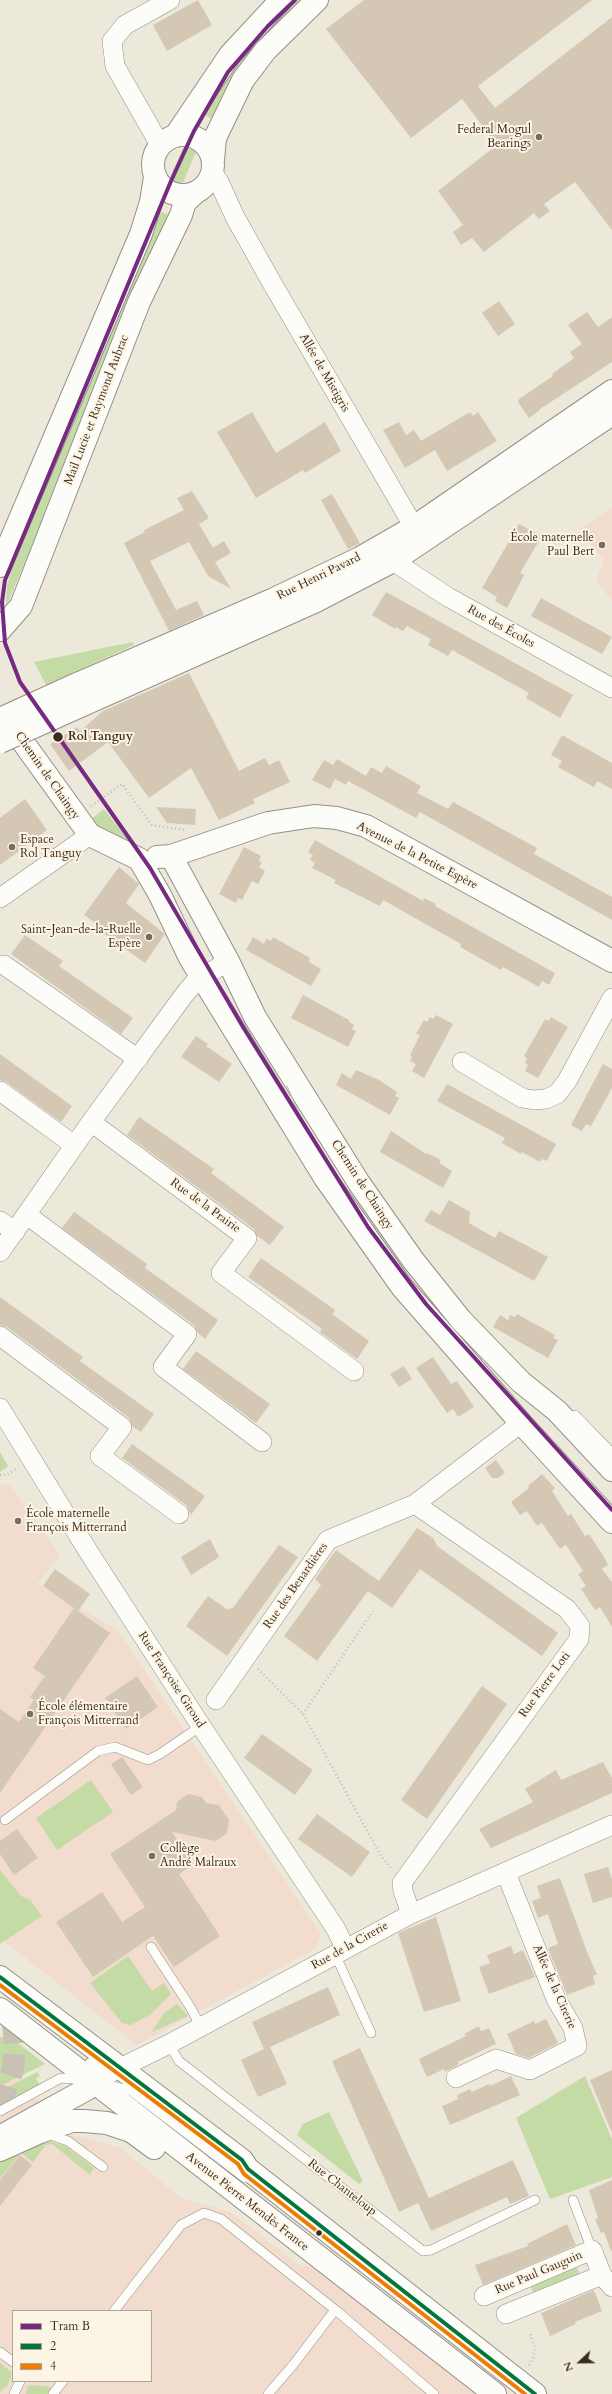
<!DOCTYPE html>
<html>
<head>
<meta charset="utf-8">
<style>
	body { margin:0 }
	#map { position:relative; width:612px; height:2394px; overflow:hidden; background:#ece8da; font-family:Cardo,serif }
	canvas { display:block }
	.legend { position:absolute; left:12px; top:2310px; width:140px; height:72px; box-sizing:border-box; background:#fcf5e5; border:1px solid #afa495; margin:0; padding:5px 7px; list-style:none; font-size:12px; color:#3b2a1e }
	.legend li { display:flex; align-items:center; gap:8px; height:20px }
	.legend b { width:20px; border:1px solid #afa495 }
	.north { position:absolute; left:560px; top:2342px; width:40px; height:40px; -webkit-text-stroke:3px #fcf5e5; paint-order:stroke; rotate:248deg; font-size:11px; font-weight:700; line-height:16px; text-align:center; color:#3b2a1e }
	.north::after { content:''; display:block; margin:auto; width:14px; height:18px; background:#3b2a1e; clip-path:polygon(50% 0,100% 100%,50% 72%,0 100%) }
</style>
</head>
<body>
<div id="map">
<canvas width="612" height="2394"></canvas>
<ul class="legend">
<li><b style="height:5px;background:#762a80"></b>Tram B</li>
<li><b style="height:5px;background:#00763c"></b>2</li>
<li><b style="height:5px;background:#ee7c00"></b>4</li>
</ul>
<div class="north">N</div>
</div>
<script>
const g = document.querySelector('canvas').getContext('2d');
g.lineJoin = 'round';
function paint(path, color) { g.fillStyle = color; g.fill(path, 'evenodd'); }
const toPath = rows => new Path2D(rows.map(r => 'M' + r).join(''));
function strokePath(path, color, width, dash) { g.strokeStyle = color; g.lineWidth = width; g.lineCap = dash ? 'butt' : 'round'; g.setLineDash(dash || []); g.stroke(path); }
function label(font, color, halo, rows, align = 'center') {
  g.font = font + ' Cardo,serif'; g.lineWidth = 4; g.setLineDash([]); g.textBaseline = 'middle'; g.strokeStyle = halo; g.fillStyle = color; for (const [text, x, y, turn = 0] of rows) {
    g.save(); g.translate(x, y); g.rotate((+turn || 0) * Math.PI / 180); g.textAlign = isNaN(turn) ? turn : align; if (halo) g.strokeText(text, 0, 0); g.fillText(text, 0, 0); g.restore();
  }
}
const built = toPath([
	[612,508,612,601,596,580,604,560,580,530],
	[0,1484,11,1486,60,1555,37,1584,118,1630,321,1934,315,1949,137,2045,0,1938],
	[0,2063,27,2088,66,2133,120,2148,181,2198,230,2212,301,2266,319,2266,483,2394,0,2394],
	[13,2311,151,2311,151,2381,13,2381]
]);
const green = toPath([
	[288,0,309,0,216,121,197,111],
	[186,141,198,147,182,185,169,180],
	[155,209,173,217,160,242,6,607,7,587,12,565,9,562],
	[133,642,134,645,46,685,34,662],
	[104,809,131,844,99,829,90,820],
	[0,1452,8,1466,0,1472],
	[91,1780,113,1812,57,1850,36,1818],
	[0,1870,21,1896,30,1900,42,1916,0,1944],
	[128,1956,152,1991,164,1983,171,1994,151,2014,131,2025,122,2023,90,1983],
	[177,2004,188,2016,152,2032,163,2014],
	[0,2037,10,2037,45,2064,0,2086],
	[37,2072,40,2076,36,2078,40,2085,0,2106,0,2091],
	[585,2076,612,2139,612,2177,550,2199,516,2118],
	[329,2112,363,2181,359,2184,297,2135,303,2124],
	[38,2142,52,2142,65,2146,94,2168,90,2175,52,2144,46,2145,33,2162,21,2153,0,2178,0,2156],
	[575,2264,580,2275,534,2294,529,2283],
	[0,2363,11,2372,11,2377,7,2386,0,2392],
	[32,2385,52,2387,52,2389,48,2394,26,2394,28,2386]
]);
const building = toPath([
	[198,0,212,25,167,51,153,25],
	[364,0,592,0,478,86,495,108,612,17,612,230,575,182,544,204,550,211,539,219,534,213,484,252,472,238,461,245,453,232,463,225,438,191,497,145,462,99,411,138,326,29],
	[499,301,515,324,498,336,482,313],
	[587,312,598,327,612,317,612,362,540,409,540,410,529,418,518,402,519,399,553,376,552,374,574,358,570,352,582,344,568,325],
	[252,412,276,453,325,422,341,451,305,473,303,470,256,498,217,432],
	[470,412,473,416,478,412,497,441,447,471,435,450,405,468,383,430,399,422,406,435,414,430,421,441],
	[192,491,209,518,199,524,213,548,224,541,231,553,215,562,231,589,208,576,189,542,150,561,176,610,197,601,204,615,169,631,124,543,145,532,144,530,184,510,177,498],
	[332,494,360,543,348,549,321,500],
	[519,524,542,536,520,573,524,575,507,608,495,601,497,597,482,588],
	[386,592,573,695,560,718,526,698,529,693,452,650,448,656,428,645,431,639,407,626,403,631,396,627,395,629,372,615],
	[541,598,612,637,602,654,531,616],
	[189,673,239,771,265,758,269,765,279,760,290,782,253,799,255,803,219,820,191,768,149,798,108,742,69,771,50,744,77,727,80,731,103,711],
	[562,735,612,763,612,789,597,781,594,787,558,767,562,761,551,755],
	[337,759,366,776,371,767,382,773,386,766,421,786,417,793,448,809,453,802,537,848,534,854,612,897,612,920,420,812,416,818,348,781,346,785,335,779,330,789,312,780,324,760,333,765],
	[25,799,47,830,0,865,0,818],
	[156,807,196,809,195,825,167,823],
	[315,840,423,901,424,898,436,904,435,906,555,973,549,985,542,981,539,987,503,967,501,970,460,947,461,944,383,900,380,906,334,883,336,880,312,868,315,863,310,860,313,855,308,852],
	[244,847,261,856,259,861,262,863,259,867,265,871,258,884,252,881,242,900,238,898,236,903,219,894],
	[119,867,139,884,126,903,165,934,145,963,103,933,105,930,84,915],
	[25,935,63,961,59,966,133,1018,121,1034,11,954],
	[253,937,264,944,266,939,271,941,273,937,310,958,309,962,321,969,311,986,246,950],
	[303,995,349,1020,349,1022,354,1025,352,1029,356,1031,348,1047,291,1018],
	[436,1015,453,1024,424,1078,412,1071,416,1064,410,1061,412,1057,410,1055,420,1035,416,1034,424,1020,427,1022,430,1017,433,1019],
	[551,1017,568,1027,538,1078,525,1071,528,1065,525,1063,527,1058,524,1056,545,1019,549,1021],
	[196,1036,208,1044,206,1046,232,1064,219,1082,181,1057],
	[0,1054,72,1106,61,1122,6,1082,0,1080],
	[603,1064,612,1069,612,1088,591,1126,586,1124,582,1131,571,1125],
	[356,1070,379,1080,397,1092,395,1096,399,1098,390,1115,336,1085,342,1073,351,1079],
	[447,1084,556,1144,547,1161,542,1159,540,1162,522,1152,521,1154,502,1143,505,1138,437,1101],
	[139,1117,214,1169,211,1173,284,1227,270,1245,257,1236,254,1229,127,1135],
	[391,1131,426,1154,427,1153,441,1160,439,1163,452,1171,443,1188,380,1152],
	[449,1200,470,1212,469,1223,495,1238,499,1231,548,1257,534,1281,424,1221,431,1210,440,1215],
	[74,1212,147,1264,145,1268,218,1320,205,1339,198,1333,194,1325,62,1228],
	[261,1258,335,1310,332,1314,369,1341,357,1359,320,1332,322,1329,248,1277],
	[0,1297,83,1357,80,1361,154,1414,141,1432,133,1427,129,1418,7,1327,0,1325],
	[517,1314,555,1335,553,1338,558,1340,548,1358,493,1327,500,1315,508,1320,510,1315,515,1317],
	[196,1351,270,1404,256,1423,183,1369],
	[433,1357,451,1384,457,1381,474,1407,458,1417,453,1409,447,1413,416,1368],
	[404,1366,412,1379,399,1387,390,1374],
	[132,1444,205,1496,191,1515,186,1505,122,1458],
	[496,1460,505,1473,498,1478,492,1478,485,1468],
	[542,1474,555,1488,552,1491,568,1516,571,1514,585,1536,589,1534,604,1557,608,1565,602,1569,612,1582,612,1627,600,1607,595,1610,581,1589,586,1586,578,1574,583,1571,566,1545,560,1549,542,1523,537,1526,527,1511,520,1515,511,1502,529,1488,528,1486],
	[417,1528,433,1538,437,1546,558,1633,542,1656,420,1569,392,1608,368,1591,317,1661,284,1636,321,1585,315,1579,336,1550,379,1581],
	[210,1539,219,1557,191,1575,181,1557],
	[279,1545,298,1557,227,1656,186,1626,208,1596,228,1610,230,1608,232,1609],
	[55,1569,90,1594,78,1611,110,1633,0,1793,0,1709,19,1722,34,1700,30,1697,45,1676,33,1668,74,1608,43,1586],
	[137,1676,158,1707,126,1729,105,1698],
	[482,1686,507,1704,427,1819,401,1800],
	[262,1734,313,1770,295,1795,244,1758],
	[122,1757,143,1787,131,1795,111,1764],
	[603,1762,612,1778,612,1793,491,1848,479,1829,533,1802,525,1789,556,1770,561,1780],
	[188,1794,202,1797,206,1803,219,1805,229,1820,227,1833,216,1841,172,1832,194,1864,179,1874,220,1936,174,1967,153,1936,93,1977,56,1922,102,1892,122,1922,145,1907,110,1854,176,1810,177,1802],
	[317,1814,370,1852,352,1877,298,1839],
	[17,1829,38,1858,14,1875,0,1854,0,1841],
	[608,1867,612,1880,612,1897,593,1903,584,1874],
	[560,1878,587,1952,597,1974,593,1976,595,1984,567,1995,548,1948,558,1944,548,1914,538,1918,532,1901,541,1898,537,1886],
	[436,1917,461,2001,424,2012,398,1933],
	[511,1946,514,1954,523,1950,535,1977,489,1994,479,1967,490,1963,487,1955],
	[328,1987,340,2015,270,2047,287,2084,258,2097,241,2060,264,2049,252,2022],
	[546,2019,558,2043,529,2058,516,2054,507,2034,534,2021,535,2024],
	[479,2026,481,2031,489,2028,496,2044,458,2062,459,2064,445,2072,444,2069,427,2077,419,2059,466,2036,464,2034],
	[360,2048,429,2198,513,2160,529,2196,510,2204,507,2197,431,2231,418,2203,399,2212,332,2061],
	[612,2070,612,2133,590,2080],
	[511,2076,520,2095,450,2125,442,2106,458,2099,457,2095,470,2089,472,2092,489,2084,490,2086],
	[20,2155,32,2165,0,2206,0,2180],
	[612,2180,612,2251,611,2251,604,2232,601,2233,595,2219,598,2218,589,2190],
	[567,2224,576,2245,483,2285,475,2265,528,2246,527,2244],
	[594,2290,602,2311,575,2322,576,2324,550,2336,541,2313]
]);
const primaryTunnel = toPath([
	[0,2107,13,2070,15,2046,13,2025,2,2008]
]);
const path = toPath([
	[91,806,122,784,152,825,184,830],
	[0,1475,7,1475,17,1468],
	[258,1669,303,1714,381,1856,391,1868],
	[303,1714,373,1611],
	[529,2365,533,2359,535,2348,530,2333]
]);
const lane = toPath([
	[575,1415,612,1453],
	[5,1820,98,1751,115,1747,148,1760,160,1754,201,1726],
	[151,1947,189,2005,201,2027],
	[335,1954,371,2033],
	[169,2044,179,2061,423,2251,431,2250,535,2200],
	[107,2084,131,2091,245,2178],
	[0,2111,61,2078,84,2080],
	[47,2134,68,2141,103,2167],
	[573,2200,592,2250],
	[114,2311,181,2225,204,2213,221,2219,338,2312,434,2394],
	[0,2352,13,2362],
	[14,2394,20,2381],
	[53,2394,63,2381],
	[268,2394,293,2365,335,2310]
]);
const street = toPath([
	[160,145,115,66,112,41,125,25,170,0],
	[212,172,219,182,235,217,272,283,414,527],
	[393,561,448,597,612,688],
	[0,898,90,835],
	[4,965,138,1059],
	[462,1062,522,1098,534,1100,546,1099,557,1094,567,1081,612,998],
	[0,1091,74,1145],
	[91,1122,247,1238,221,1273,354,1371],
	[27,1215,187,1334,163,1367,262,1442],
	[0,1221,15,1232],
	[0,1252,91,1122,184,995,194,983,228,961],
	[0,1336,122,1427,100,1456,179,1514],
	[0,1408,88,1551,201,1726,336,1929,345,1948],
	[216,1700,328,1540,415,1504,521,1423],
	[411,1914,403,1891,402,1883,579,1639,580,1626,567,1609,415,1504],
	[456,2078,496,2059,530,2070,577,2046,573,2028,556,1999,506,1873],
	[94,2081,169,2044,411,1914,612,1825],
	[484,2296,592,2250,602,2275,612,2287],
	[506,2314,602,2275]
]);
const secondary = toPath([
	[176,135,230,55,281,0],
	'153 165a30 30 0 1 1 60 0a30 30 0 1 1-60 0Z',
	[213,160,215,138,243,80,265,51,317,0],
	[0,566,141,234,151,202,155,177],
	[0,630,21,606,139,302,181,215,185,202,196,192],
	[7,720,90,835,139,859,160,895,190,958,325,1178,402,1287,521,1423,612,1522],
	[171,856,228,961,255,1017,359,1183,413,1260,461,1320,521,1382,557,1411,612,1470],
	[157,857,171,856,268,823,314,816,337,818,366,826,612,961]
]);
const primary = toPath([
	[77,684,274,599,360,558,414,527,612,391],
	[85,704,314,602,393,561,612,414],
	[0,1977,242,2160,248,2169,535,2394],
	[0,2009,495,2394],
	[5,2134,87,2089,94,2081,94,2068],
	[0,2150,40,2132,72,2121,84,2121,107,2123,131,2131,154,2148]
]);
const tram = toPath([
	[287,1086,304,1125]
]);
const primaryBridge = toPath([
	[0,719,77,684],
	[0,742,85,704]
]);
const bus1 = toPath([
	[0,1977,242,2160,248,2169,535,2394]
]);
const bus2 = toPath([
	[0,1985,238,2164,244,2174,525,2394]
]);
const tram1 = toPath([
	[295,0,268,26,228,72,194,131,171,181,5,580,2,602,5,643,20,682,150,868,243,1027,368,1227,426,1304,612,1510]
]);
const markers = [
	[539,137,4,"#796c60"],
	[602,545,4,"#796c60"],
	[58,737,5.5,"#3b2a1e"],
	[12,847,4,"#796c60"],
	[149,937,4,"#796c60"],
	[18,1521,4,"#796c60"],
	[30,1714,4,"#796c60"],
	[152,1856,4,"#796c60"],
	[319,2233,3.5,"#3b2a1e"]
];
const poiNames = [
	["Federal Mogul",531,130,"right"],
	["Bearings",531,144,"right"],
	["École maternelle",594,538,"right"],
	["Paul Bert",594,552,"right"],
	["Espace",20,840],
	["Rol Tanguy",20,854],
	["Saint-Jean-de-la-Ruelle",141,930,"right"],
	["Espère",141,944,"right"],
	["École maternelle",26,1514],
	["François Mitterrand",26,1528],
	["École élémentaire",38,1707],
	["François Mitterrand",38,1721],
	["Collège",160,1849],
	["André Malraux",160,1863]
];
const streetNames = [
	["Allée de Mistigris",324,373,60],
	["Mail Lucie et Raymond Aubrac",97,410,-69],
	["Rue Henri Pavard",319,577,-26],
	["Rue des Écoles",501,627,29],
	["Chemin de Chaingy",47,776,55],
	["Avenue de la Petite Espère",417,856,27],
	["Chemin de Chaingy",362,1185,57],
	["Rue de la Prairie",205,1206,36],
	["Rue des Benardières",296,1586,-55],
	["Rue Françoise Giroud",171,1680,57],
	["Rue Pierre Loti",545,1685,-54],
	["Rue de la Cirerie",350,1946,-29],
	["Allée de la Cirerie",554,1987,66],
	["Rue Chanteloup",342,2188,38],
	["Avenue Pierre Mendès France",247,2202,38],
	["Rue Paul Gauguin",539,2273,-23]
];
const stopNames = [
	["Rol Tanguy",68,737]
];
paint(built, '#f2dcce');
paint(green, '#c4dba6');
paint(building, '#d4c8b5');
strokePath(primaryTunnel, '#c9c2b4', 22, [22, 11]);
strokePath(lane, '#959087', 10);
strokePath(street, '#959087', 20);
strokePath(secondary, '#959087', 24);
strokePath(primary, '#959087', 24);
strokePath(path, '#c0beba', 2.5, [1, 3]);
strokePath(lane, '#fcfcf9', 9);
strokePath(street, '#fcfcf9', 19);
strokePath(secondary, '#fcfcf9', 22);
strokePath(primary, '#fcfcf9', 22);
strokePath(tram, '#b6b4b0', 1);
strokePath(primaryBridge, '#959087', 24, []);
strokePath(primaryBridge, '#fcfcf9', 22);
strokePath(bus1, '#00763c', 4);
strokePath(bus2, '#ee7c00', 4);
strokePath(tram1, '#762a80', 4);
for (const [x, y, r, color] of markers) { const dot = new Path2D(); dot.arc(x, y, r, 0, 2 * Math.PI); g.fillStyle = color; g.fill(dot); strokePath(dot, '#fcf5e5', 1.5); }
label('12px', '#3b2a1e', '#fcf5e5', poiNames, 'left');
label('12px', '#3b2a1e', '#fcf5e5', streetNames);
label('bold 12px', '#3b2a1e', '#fcf5e5', stopNames, 'left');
</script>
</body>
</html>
